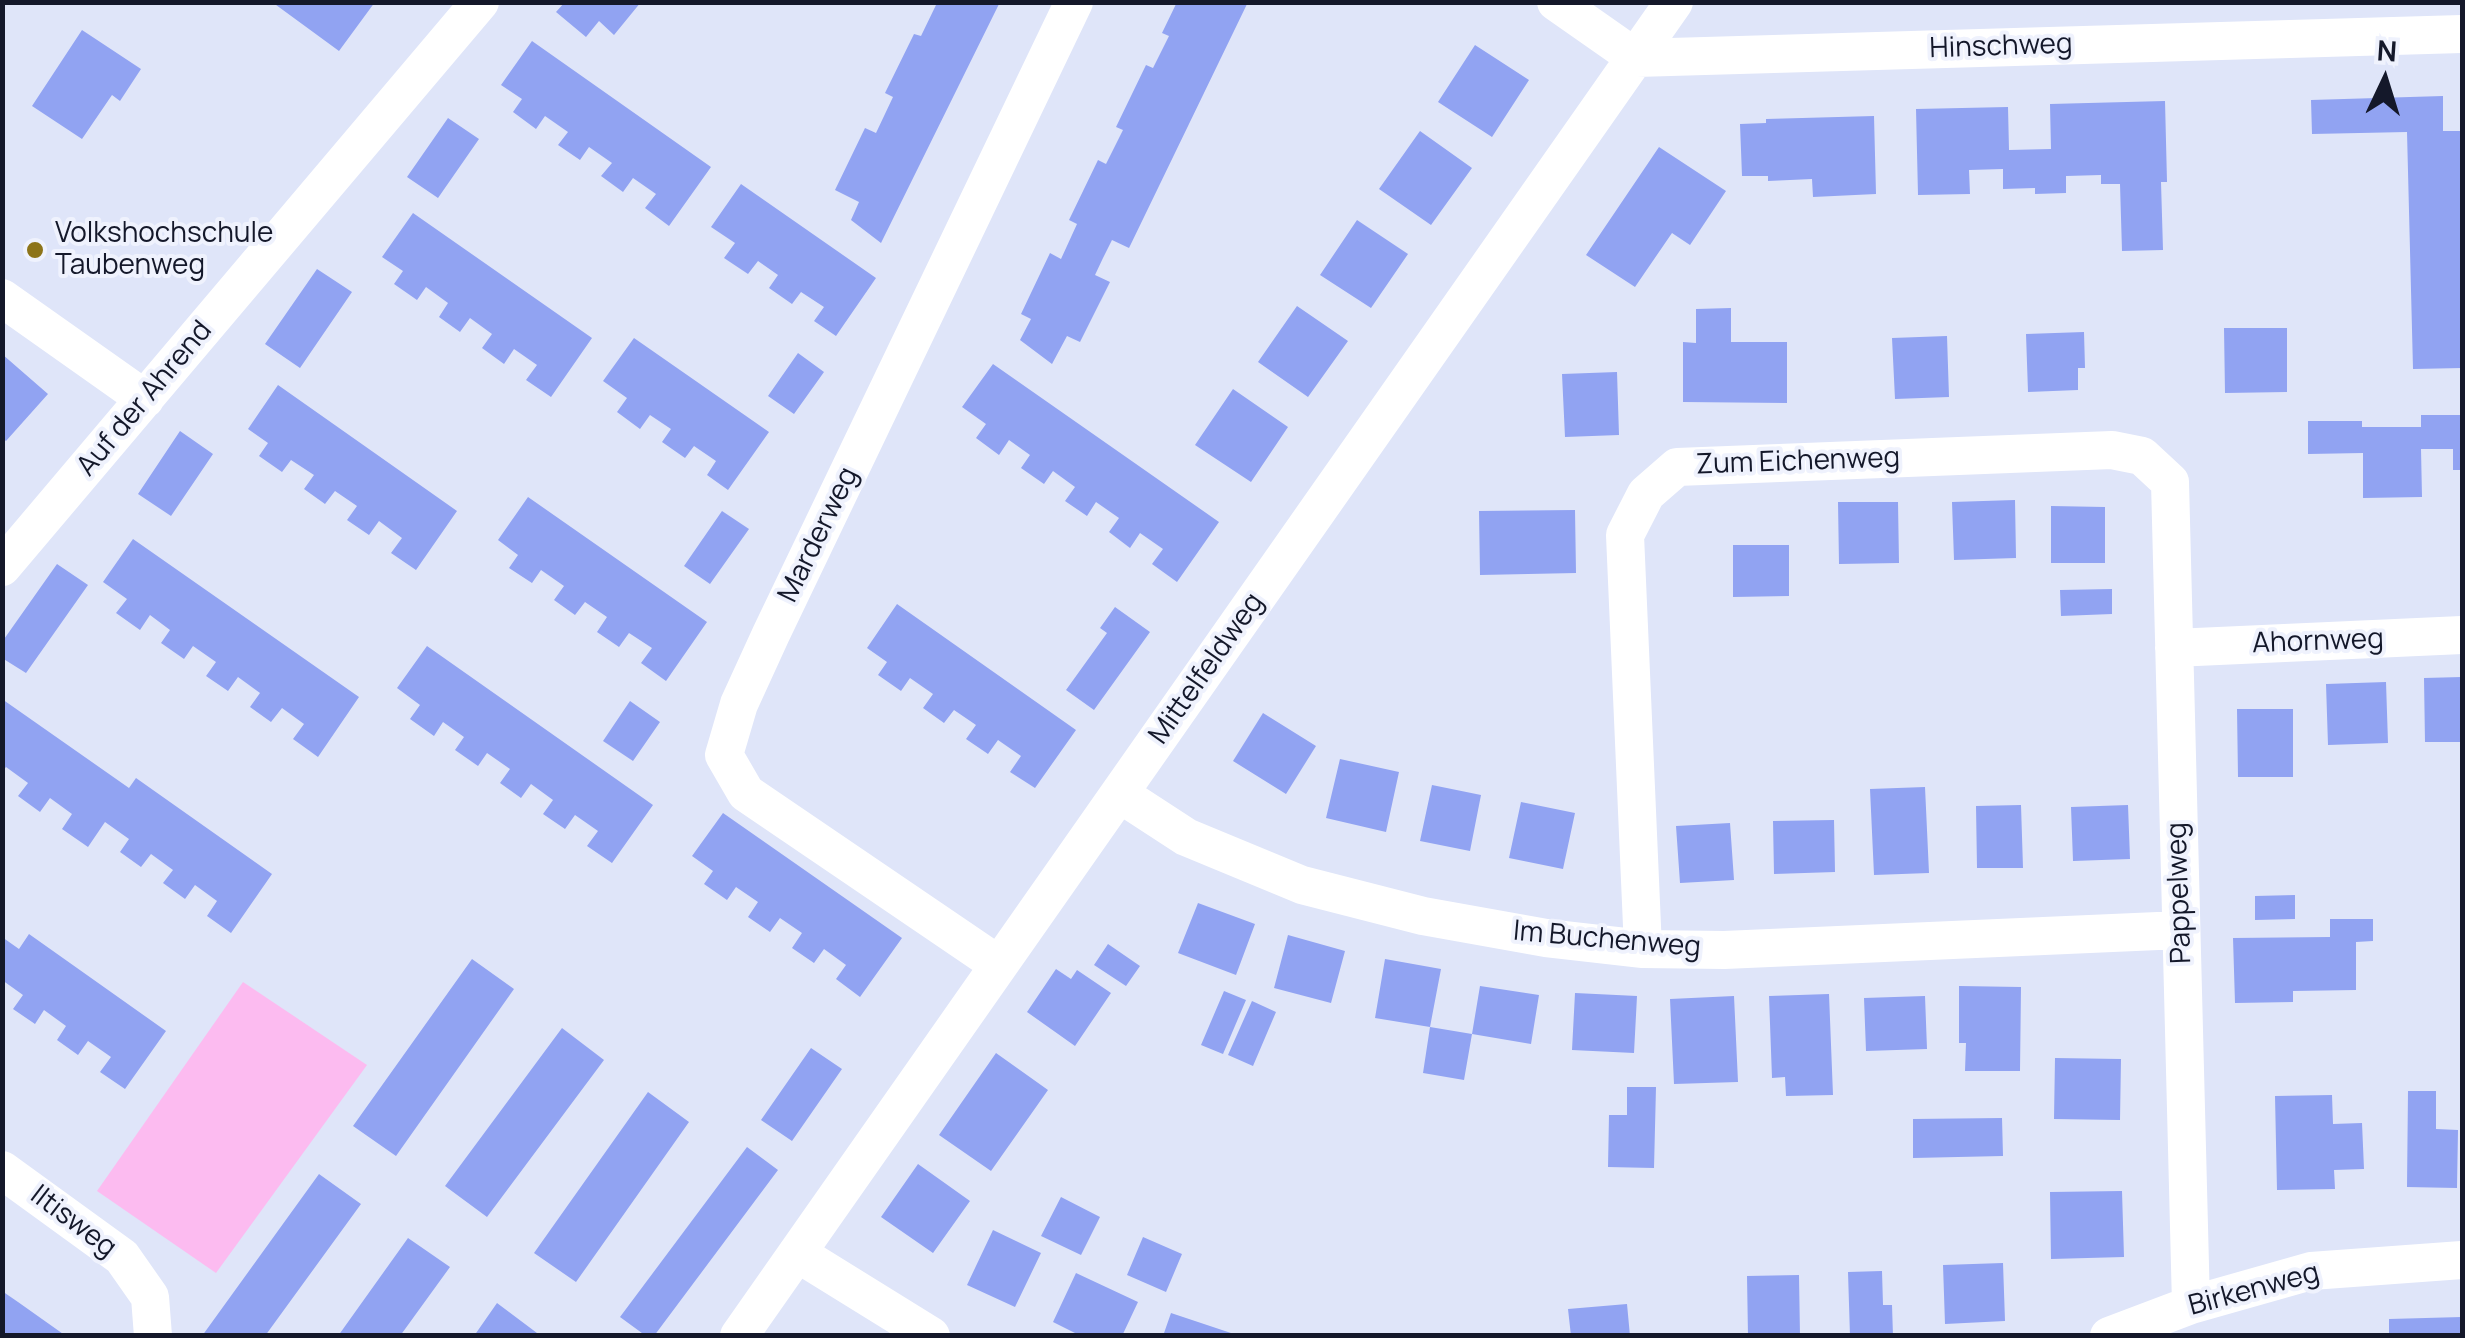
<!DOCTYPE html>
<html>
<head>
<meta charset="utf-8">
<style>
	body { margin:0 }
	#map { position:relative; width:2465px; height:1338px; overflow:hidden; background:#dfe5f9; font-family:Manrope,sans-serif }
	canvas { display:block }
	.frame { position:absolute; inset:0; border:5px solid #14182a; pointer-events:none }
	.north { position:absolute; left:2335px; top:30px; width:100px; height:100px; -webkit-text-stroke:8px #eff2fd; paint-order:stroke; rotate:4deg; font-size:28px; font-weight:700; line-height:40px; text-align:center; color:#14182a }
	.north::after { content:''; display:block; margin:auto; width:35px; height:45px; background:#14182a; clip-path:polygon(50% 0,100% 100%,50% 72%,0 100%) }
</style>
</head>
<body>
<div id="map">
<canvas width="2465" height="1338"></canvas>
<div class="frame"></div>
<div class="north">N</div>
</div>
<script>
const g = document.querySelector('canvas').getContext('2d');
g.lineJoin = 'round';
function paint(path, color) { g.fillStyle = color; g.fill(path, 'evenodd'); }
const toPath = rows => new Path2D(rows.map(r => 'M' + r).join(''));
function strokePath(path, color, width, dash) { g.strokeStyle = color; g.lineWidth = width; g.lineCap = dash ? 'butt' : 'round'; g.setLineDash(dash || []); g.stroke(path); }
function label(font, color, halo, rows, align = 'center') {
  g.font = font + ' Manrope,sans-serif'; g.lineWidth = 8; g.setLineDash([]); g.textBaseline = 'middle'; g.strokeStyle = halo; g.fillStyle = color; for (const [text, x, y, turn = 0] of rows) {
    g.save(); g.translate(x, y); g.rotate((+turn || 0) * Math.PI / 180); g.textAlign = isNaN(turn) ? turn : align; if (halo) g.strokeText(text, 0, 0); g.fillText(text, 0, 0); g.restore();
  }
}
const green = toPath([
	[243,982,367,1065,216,1273,97,1191]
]);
const building = toPath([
	[272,2,375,2,339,51],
	[565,2,641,2,614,35,599,21,586,37,556,12],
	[929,2,1000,2,881,243,851,220,859,202,835,190,865,128,876,133,893,97,885,93,914,34,921,36,936,5],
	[1177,2,1248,2,1129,248,1112,240,1103,258,1095,275,1110,282,1080,342,1067,336,1052,364,1020,340,1031,319,1021,314,1050,253,1061,259,1077,224,1069,220,1098,160,1106,164,1123,130,1116,127,1146,65,1153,68,1169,36,1162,33],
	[82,30,141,69,120,101,112,95,82,139,32,106],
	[532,41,711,167,669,226,645,208,656,194,633,178,623,192,601,176,612,163,589,147,580,160,558,145,568,132,545,116,536,129,513,112,522,99,501,85],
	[1475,45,1529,80,1492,137,1438,102],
	[2443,96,2443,131,2462,131,2462,368,2413,369,2407,132,2312,134,2311,100],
	[2165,101,2167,182,2161,182,2163,250,2122,251,2120,184,2101,184,2101,175,2066,176,2066,193,2035,194,2035,188,2003,189,2003,169,1969,170,1970,194,1918,195,1916,109,2008,107,2009,150,2051,149,2050,104],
	[1874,116,1876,194,1813,197,1812,179,1768,181,1768,176,1742,176,1740,124,1766,123,1766,119],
	[448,118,479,139,438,198,407,177],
	[1420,131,1472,168,1431,225,1379,189],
	[1659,147,1726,191,1690,245,1672,233,1635,287,1586,255],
	[741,184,876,278,836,336,814,321,824,307,801,292,792,304,769,288,778,275,758,261,748,274,724,258,735,243,711,227],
	[413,213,592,338,551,397,526,380,537,365,514,349,504,364,482,348,492,334,470,318,460,332,439,317,448,303,426,287,417,300,394,284,403,271,382,257],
	[1357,220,1408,254,1371,308,1320,275],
	[317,269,352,292,300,368,265,344],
	[1297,306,1348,341,1308,397,1258,362],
	[1731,308,1731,342,1787,342,1787,403,1683,402,1683,342,1696,343,1696,309],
	[2224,328,2287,328,2287,392,2225,393],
	[2084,332,2085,368,2078,368,2078,390,2028,392,2026,334],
	[1947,336,1949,397,1895,399,1892,338],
	[634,338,769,432,728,490,707,475,716,461,694,446,685,458,662,442,671,429,650,415,640,429,617,412,627,398,603,381],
	[798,353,824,372,794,414,768,396],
	[2,354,48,394,6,441,2,438],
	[993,364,1219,522,1177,582,1152,564,1163,549,1140,533,1130,548,1109,532,1119,518,1096,502,1087,516,1065,501,1075,487,1053,471,1044,484,1021,468,1030,455,1009,440,999,455,976,438,986,424,962,407],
	[1617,372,1619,435,1565,437,1562,374],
	[278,385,457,511,416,570,391,553,402,538,379,521,369,535,347,520,357,506,335,491,325,504,304,489,314,475,291,460,282,472,259,456,268,443,248,429],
	[1233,389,1288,427,1251,482,1195,445],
	[2421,415,2462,415,2462,470,2453,470,2453,449,2421,449,2422,497,2363,498,2363,453,2308,454,2308,421,2362,421,2362,427,2421,427],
	[180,431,213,454,171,516,138,494],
	[528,497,707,622,666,681,641,663,652,648,629,633,619,647,597,632,607,617,585,602,575,615,554,600,564,586,541,570,532,583,509,568,518,555,498,540],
	[2015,500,2016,558,1954,560,1952,502],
	[1838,502,1898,502,1899,563,1839,564],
	[2051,506,2105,507,2105,563,2051,563],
	[1575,510,1576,573,1480,575,1479,511],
	[722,511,749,529,710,584,684,566],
	[133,539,359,697,318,757,293,739,304,724,282,708,271,722,250,707,260,693,238,677,228,691,206,676,216,662,193,646,184,659,161,643,170,630,150,615,140,630,116,613,127,599,103,582],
	[1733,545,1789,545,1789,596,1733,597],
	[57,564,88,585,26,673,2,658,2,642],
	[2112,589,2112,614,2061,616,2060,590],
	[897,604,1076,730,1035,788,1010,772,1021,756,998,740,988,754,966,739,976,725,954,710,944,723,923,708,933,694,910,678,901,691,878,675,887,662,867,648],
	[1115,607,1150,632,1094,710,1066,690,1107,633,1100,628],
	[427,646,653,805,612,863,587,846,598,831,575,815,565,829,543,814,553,800,531,784,521,798,500,783,510,769,487,753,478,766,455,750,464,737,443,722,434,736,410,719,420,705,397,688],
	[2462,677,2462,742,2425,742,2424,678],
	[2386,682,2388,743,2328,745,2326,684],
	[2,699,129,788,136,778,272,874,231,933,207,916,217,901,195,885,185,899,163,883,173,870,151,854,141,867,120,852,129,839,105,822,88,847,62,829,72,814,50,798,40,812,18,796,28,783,6,767,2,772],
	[630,701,660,722,633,761,603,741],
	[2237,709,2293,709,2293,777,2238,777],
	[1263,713,1316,746,1286,794,1233,761],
	[1340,759,1399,772,1386,832,1326,818],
	[1432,785,1481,795,1470,851,1420,841],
	[1925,787,1929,873,1874,875,1870,789],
	[1521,802,1575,813,1563,869,1509,858],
	[2021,805,2023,868,1977,868,1976,806],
	[2128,805,2130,859,2073,861,2071,807],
	[723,813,902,938,860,997,836,979,846,965,824,949,814,963,792,948,802,933,780,918,770,932,748,917,758,902,736,887,727,900,704,884,713,871,692,856],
	[1834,820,1835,872,1774,874,1773,821],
	[1730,823,1734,880,1680,883,1676,826],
	[2295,895,2295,919,2255,920,2255,896],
	[1198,903,1255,924,1236,975,1178,953],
	[2330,919,2373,919,2373,941,2356,942,2356,990,2293,991,2293,1002,2235,1003,2233,938,2330,937],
	[29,934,166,1031,125,1089,100,1072,111,1057,88,1041,78,1055,57,1040,66,1026,44,1010,35,1024,13,1009,23,995,2,980,2,937,19,949],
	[1288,935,1345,951,1331,1003,1274,988],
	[1108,944,1140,966,1126,986,1094,965],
	[472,959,514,989,396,1156,353,1126],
	[1385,959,1441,969,1430,1027,1375,1018],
	[1056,969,1071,979,1077,970,1111,993,1075,1046,1027,1012],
	[1480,986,1539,995,1531,1044,1472,1034],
	[1959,986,2021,987,2020,1071,1965,1071,1966,1043,1959,1043],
	[1224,991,1246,1000,1223,1054,1201,1045],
	[1575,993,1637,996,1634,1053,1572,1050],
	[1829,994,1833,1095,1786,1096,1785,1077,1772,1078,1769,996],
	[1734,996,1738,1082,1674,1084,1670,999],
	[1925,996,1927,1049,1866,1051,1864,998],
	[1252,1001,1276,1012,1253,1066,1228,1055],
	[1430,1027,1472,1034,1464,1080,1423,1073],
	[562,1028,604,1060,487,1217,445,1186],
	[811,1048,842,1069,792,1141,761,1120],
	[996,1053,1048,1090,991,1171,939,1135],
	[2055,1058,2121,1059,2120,1120,2054,1119],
	[1627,1087,1656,1087,1654,1168,1608,1167,1609,1115,1627,1115],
	[2408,1091,2436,1091,2436,1129,2458,1130,2457,1188,2407,1187],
	[648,1092,689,1122,576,1282,534,1253],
	[2332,1095,2333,1124,2362,1123,2364,1169,2334,1170,2335,1189,2277,1190,2275,1096],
	[2002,1118,2003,1156,1913,1158,1913,1119],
	[747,1147,778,1170,654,1336,646,1336,620,1317],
	[918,1164,970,1201,933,1253,881,1217],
	[319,1174,361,1204,265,1336,202,1336],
	[2122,1191,2124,1257,2051,1259,2050,1192],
	[1061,1197,1100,1217,1081,1255,1041,1236],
	[993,1230,1041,1253,1015,1307,967,1285],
	[1143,1237,1182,1254,1166,1292,1127,1275],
	[408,1238,450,1267,400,1336,338,1336],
	[2003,1263,2005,1321,1945,1324,1943,1265],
	[1882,1271,1883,1305,1892,1305,1893,1336,1850,1336,1848,1272],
	[1076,1273,1138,1302,1122,1336,1081,1336,1053,1322],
	[1799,1275,1800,1336,1748,1336,1747,1276],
	[2,1291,18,1302,66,1336,2,1336],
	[497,1303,541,1336,474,1336],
	[1627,1304,1630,1336,1571,1336,1568,1309],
	[1171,1313,1237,1335,1236,1336,1163,1336],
	[2462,1317,2462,1336,2389,1336,2389,1319]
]);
const street = toPath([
	[1556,2,1636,58,2462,34],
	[2,298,145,399],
	[2,567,480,2],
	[2174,648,2462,635],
	[1120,794,1186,837,1302,885,1423,916,1546,938,1643,949,1724,950,2181,930],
	[1643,949,1625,535,1646,494,1677,467,2112,450,2142,456,2170,482,2191,1305],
	[999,965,746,793,724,755,739,704,771,634,1074,2],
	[2,1170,122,1257,150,1297,153,1336],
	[797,1253,931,1336],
	[739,1336,1674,2],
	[2109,1336,2191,1305,2311,1271,2462,1260]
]);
const markers = [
	[35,250,10,"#8d7419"]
];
const streetNames = [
	["Hinschweg",2001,47,-2],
	["Auf der Ahrend",145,399,-50],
	["Zum Eichenweg",1798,462,-2],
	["Marderweg",819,535,-64],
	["Ahornweg",2318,642,-2],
	["Mittelfeldweg",1207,669,-55],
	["Pappelweg",2180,893,-92],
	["Im Buchenweg",1607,940,5],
	["Iltisweg",73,1222,37],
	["Birkenweg",2254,1290,-15]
];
const poiNames = [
	["Volkshochschule",55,234],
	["Taubenweg",55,266]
];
paint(green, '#fcbbf0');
paint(building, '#91a3f2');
strokePath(street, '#fff', 38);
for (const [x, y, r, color] of markers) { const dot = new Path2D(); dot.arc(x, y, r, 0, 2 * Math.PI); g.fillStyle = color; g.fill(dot); strokePath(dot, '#eff2fd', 4); }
label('28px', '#14182a', '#eff2fd', streetNames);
label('28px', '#14182a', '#eff2fd', poiNames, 'left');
</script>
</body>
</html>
